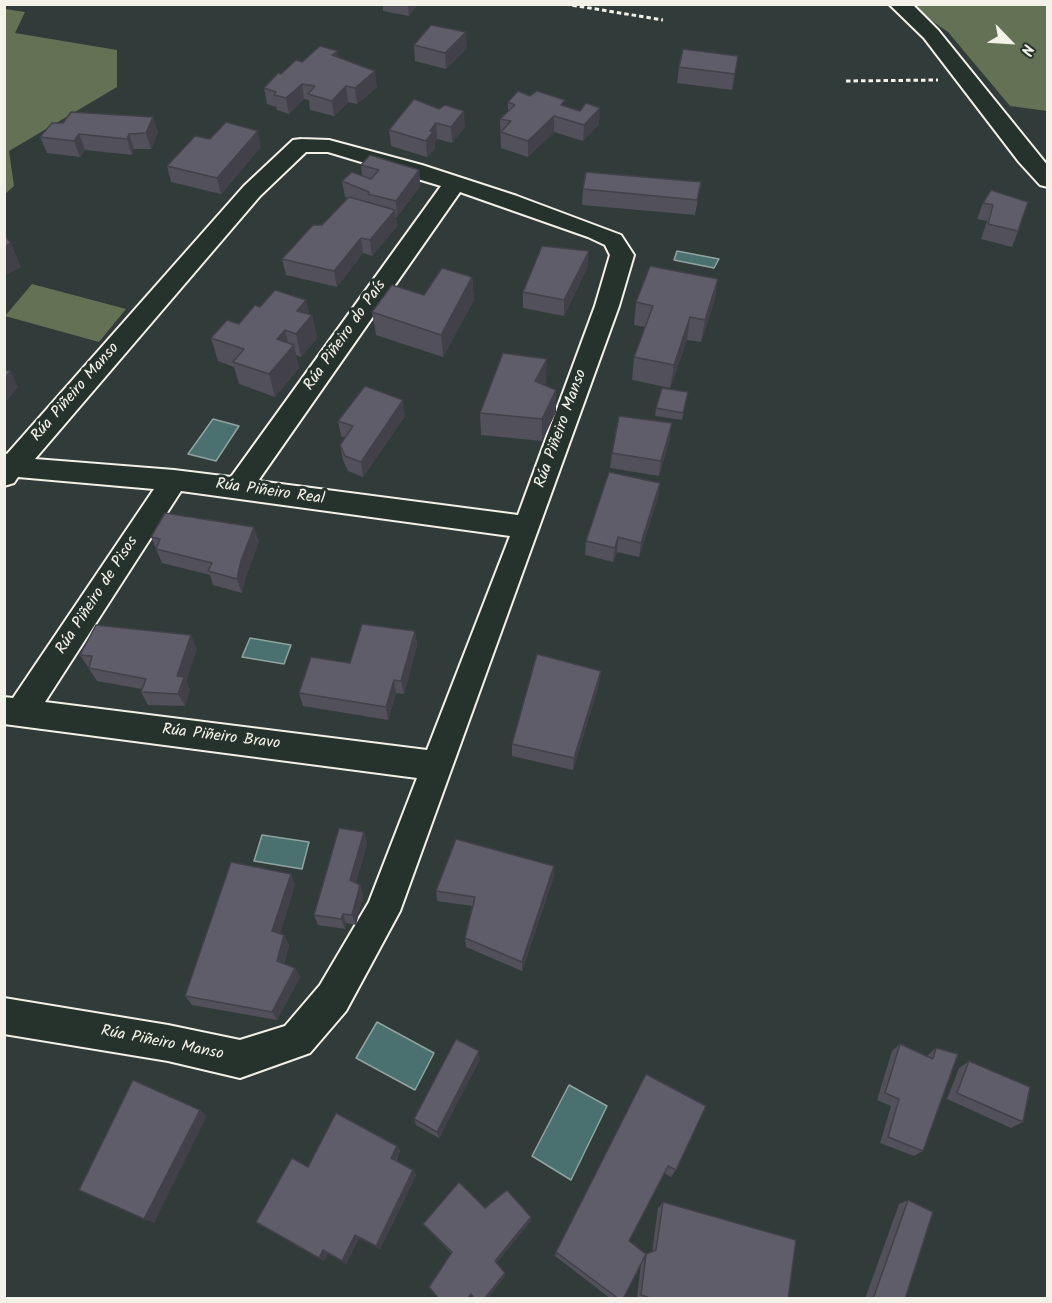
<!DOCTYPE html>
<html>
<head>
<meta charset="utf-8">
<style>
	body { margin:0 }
	#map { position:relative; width:1052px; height:1303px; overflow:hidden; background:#313b39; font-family:Kalam,sans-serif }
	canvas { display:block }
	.frame { position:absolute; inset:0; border:6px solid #f4f1e8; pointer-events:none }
	.north { position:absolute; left:980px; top:12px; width:60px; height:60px; -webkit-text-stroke:4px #26332d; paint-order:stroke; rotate:115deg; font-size:16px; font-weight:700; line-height:24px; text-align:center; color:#f4f1e8 }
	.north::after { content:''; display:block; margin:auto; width:21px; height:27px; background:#f4f1e8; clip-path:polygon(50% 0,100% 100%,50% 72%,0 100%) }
</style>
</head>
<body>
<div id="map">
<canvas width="1052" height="1303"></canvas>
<div class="frame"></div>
<div class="north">N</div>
</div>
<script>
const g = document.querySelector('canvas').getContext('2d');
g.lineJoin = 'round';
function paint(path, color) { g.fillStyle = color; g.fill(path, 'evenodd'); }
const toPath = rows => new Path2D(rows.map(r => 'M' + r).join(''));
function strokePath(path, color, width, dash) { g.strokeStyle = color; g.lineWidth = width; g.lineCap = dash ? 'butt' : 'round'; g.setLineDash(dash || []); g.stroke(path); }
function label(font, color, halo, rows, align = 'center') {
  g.font = font + ' Kalam,sans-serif'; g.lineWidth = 6; g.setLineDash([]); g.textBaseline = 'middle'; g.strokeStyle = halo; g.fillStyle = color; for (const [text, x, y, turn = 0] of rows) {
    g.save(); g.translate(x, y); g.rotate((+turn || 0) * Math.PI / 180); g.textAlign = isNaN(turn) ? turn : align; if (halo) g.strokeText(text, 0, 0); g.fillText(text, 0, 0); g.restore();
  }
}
const green = toPath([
	[909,5,1047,5,1047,111,1010,106,948,32],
	[5,9,25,12,15,33,117,50,117,87,9,151,14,186,5,194],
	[32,284,126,309,99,342,5,316]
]);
const water = toPath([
	[677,251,719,259,714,268,674,260,677,251],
	[213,419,239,426,216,461,188,454,213,419],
	[250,638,291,645,284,664,242,657,250,638],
	[262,835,309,842,302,869,254,861,262,835],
	[377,1022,434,1053,415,1090,356,1058,377,1022],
	[569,1085,607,1106,571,1180,532,1156,569,1085]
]);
const path = toPath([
	[565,4,663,20],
	[846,81,938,80]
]);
const street = toPath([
	[889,4,912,4,938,30,1048,166,1048,187,1040,185,1019,162,924,38,889,4],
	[301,139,329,140,422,165,517,196,621,235,634,255,619,306,400,911,346,1011,310,1053,240,1078,168,1061,4,1034,4,998,168,1025,240,1040,285,1026,320,985,369,902,417,778,4,724,4,697,13,698,154,489,18,477,14,483,4,486,4,453,7,454,244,186,293,140,301,139],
	[306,152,328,152,441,186,231,477,174,470,35,459,260,196,306,152],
	[460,192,588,237,605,245,610,255,595,306,518,515,258,481,460,192],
	[181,491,510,536,427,750,45,702,181,491]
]);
const wall = toPath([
	[383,4,418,4,409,16,383,11],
	[414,45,467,48,446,69,415,61],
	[738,56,732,90,677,83,679,67],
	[338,58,377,87,357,104,348,102,334,116,310,110,309,100,304,99,289,114,277,110,276,107,267,104,264,88,281,74,302,62],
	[530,96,564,106,599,124,583,141,554,132,528,157,501,148,500,119,508,111,508,102],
	[414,99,465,127,452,143,437,139,434,143,435,148,427,157,391,146,389,130],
	[153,117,158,133,151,149,134,149,132,155,85,150,80,157,47,153,40,137,63,123],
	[261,147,221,194,171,182,167,166],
	[361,165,419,170,420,186,397,217,396,217,397,226,372,256,363,253,337,287,286,275,282,259,322,225,348,198,345,197,342,181,362,176],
	[701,182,695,215,582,205,583,189],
	[991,190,1018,231,1012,247,981,239,987,221,977,219,983,203],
	[588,266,564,316,523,308,523,292],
	[472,277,474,300,443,357,376,335,372,312],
	[718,279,714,302,701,342,687,340,670,388,632,380,634,357,645,327,634,325,636,302],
	[306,300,309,314,312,315,317,338,301,357,296,355,299,368,275,397,239,384,234,367,218,361,211,338,239,324,260,307],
	[546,382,545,385,556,390,556,412,542,441,481,435,480,413],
	[688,392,682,420,655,416,656,408],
	[405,416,363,477,348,471,343,460,340,445,345,438,341,436,338,421],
	[670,438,659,476,610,468,612,453],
	[658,498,639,557,617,552,613,562,585,555,586,541],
	[151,537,259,541,246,576,242,593,213,585,210,575,162,563],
	[415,631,417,645,404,694,396,693,388,720,303,706,299,693,350,663],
	[197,648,186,681,190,690,185,706,148,705,141,692,142,689,97,681,80,655],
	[601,671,599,684,573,770,512,756,512,744],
	[364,832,367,843,356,883,360,885,363,895,356,925,346,923,345,929,318,925,314,915],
	[554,866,554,876,522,971,466,947,465,938,472,906,437,901,436,891],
	[295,884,280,934,284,935,289,945,284,964,295,968,300,977,277,1020,192,1005,185,996],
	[900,1044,927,1056,936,1048,923,1151,914,1156,880,1143,891,1106,877,1100,892,1051],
	[480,1059,439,1138,416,1125,414,1119],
	[969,1061,1023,1122,1011,1128,947,1099,959,1068],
	[646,1074,676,1170,671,1177,664,1173,629,1241,646,1254,652,1252,658,1208,663,1202,788,1299,638,1299,637,1298,641,1263,623,1299,611,1299,555,1256,556,1252],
	[397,1146,400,1151,396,1161,413,1170,416,1175,380,1249,359,1238,346,1264,328,1253,324,1261,256,1222,308,1167],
	[908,1200,905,1299,865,1299,899,1204],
	[485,1208,531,1217,531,1221,496,1263,505,1273,505,1276,487,1299,474,1299,451,1253,426,1227,423,1224]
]);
const shadedWall = toPath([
	[408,4,418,4,409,16],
	[466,32,467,48,446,69,445,53],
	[338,51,340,67,332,55],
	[375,71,377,87,357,104,355,88],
	[302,84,304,99,289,114,286,98],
	[346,86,348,102,334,116,332,101],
	[600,108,599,124,583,141,584,125],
	[464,111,465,127,452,143,451,127],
	[554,116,554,132,528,157,528,141],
	[153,117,158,133,151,149,146,133],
	[436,123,437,139,434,143,435,148,427,157,426,141,430,131],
	[258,131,261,147,221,194,217,178],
	[79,134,85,150,80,157,74,141],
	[129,134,134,149,132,155,127,139],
	[419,170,420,186,397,217,396,201],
	[395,210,397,226,372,256,370,240],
	[361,238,363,253,337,287,334,271],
	[11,243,21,267,4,276,4,247],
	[589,251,588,266,564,316,564,300],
	[472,277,474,300,443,357,441,335],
	[718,279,714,302,701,342,705,320],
	[306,300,310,318,312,315,317,338,301,357,296,334,297,311],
	[690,317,687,340,670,388,674,365],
	[285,330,290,350,294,345,299,368,275,397,269,374,277,339],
	[547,359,546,382,535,404,535,381],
	[11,371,18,387,4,404,4,379],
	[556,390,556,412,542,441,542,419],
	[403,400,405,416,363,477,361,462],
	[672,423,670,438,659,476,661,461],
	[660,483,658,498,639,557,641,543],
	[254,527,259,541,246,576,242,593,237,579,241,561],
	[618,537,617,552,613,562,615,548],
	[415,631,417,645,404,694,401,681],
	[191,635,197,648,186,681,190,690,185,706,178,694,177,676],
	[601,671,599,684,573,770,574,758],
	[394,680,396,693,388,720,386,707],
	[364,832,367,843,354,890,350,880],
	[554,866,554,876,522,971,522,962],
	[291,874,295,884,278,941,272,931],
	[360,885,363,895,356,925,352,915],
	[343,914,346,923,345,929,341,919],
	[284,935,289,945,282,970,277,961],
	[295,968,300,977,277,1020,272,1012],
	[479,1051,480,1059,439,1138,437,1132],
	[200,1110,207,1116,154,1223,144,1219],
	[397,1146,400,1151,394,1163,391,1158],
	[413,1170,416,1175,380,1249,376,1246],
	[531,1217,531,1221,495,1264,495,1261],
	[355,1235,359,1238,346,1264,342,1261],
	[323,1250,328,1253,324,1261,319,1258],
	[505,1273,505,1276,487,1299,484,1299]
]);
const building = toPath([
	[431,25,466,32,445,53,414,45,431,25],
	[320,46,338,51,332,55,375,71,355,88,346,86,332,101,308,94,315,86,302,84,286,98,274,95,276,92,264,88,278,73,281,74,296,60,302,62,320,46],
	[683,49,738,56,735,74,679,67,683,49],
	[518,91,530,96,537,91,565,100,561,105,580,111,586,103,600,108,584,125,554,116,528,141,501,132,511,121,500,119,515,105,508,102,518,91],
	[414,99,439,109,445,105,464,111,451,127,436,123,430,131,433,132,426,141,389,130,414,99],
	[71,112,153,117,146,133,129,134,127,139,79,134,74,141,40,137,52,123,63,123,71,112],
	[226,122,258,131,217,178,167,166,195,136,210,139,226,122],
	[370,155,419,170,396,201,368,194,369,192,342,181,352,172,371,179,379,170,361,165,370,155],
	[586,172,701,182,697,200,583,189,586,172],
	[991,190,1028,202,1018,231,988,224,993,205,983,203,991,190],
	[349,197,395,210,370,240,361,238,334,271,282,259,313,225,322,225,349,197],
	[4,235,11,243,4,247,4,235],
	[542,246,589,251,564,300,523,292,542,246],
	[650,266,718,279,705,320,690,317,674,365,634,357,653,306,636,302,650,266],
	[442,268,472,277,441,335,372,312,392,285,424,295,442,268],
	[275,290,306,300,297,311,312,315,296,334,285,330,277,339,294,345,269,374,233,362,244,349,211,338,227,320,239,324,255,305,260,307,275,290],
	[503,353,547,359,535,381,556,390,542,419,480,413,503,353],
	[4,370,11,371,4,379,4,370],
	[365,386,403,400,361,462,345,456,340,445,353,426,338,421,365,386],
	[662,388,688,392,683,413,656,408,662,388],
	[619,416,672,423,661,461,612,453,619,416],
	[609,472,660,483,641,543,618,537,615,548,586,541,609,472],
	[165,513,254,527,241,561,237,579,208,571,212,563,156,549,160,539,151,537,165,513],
	[362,624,415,631,401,681,394,680,386,707,299,693,311,657,350,663,362,624],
	[96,625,191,635,177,676,184,677,178,694,141,692,146,679,89,668,92,656,80,655,96,625],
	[537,654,601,671,574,758,512,744,537,654],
	[339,828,364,832,350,880,360,885,352,915,343,914,341,919,314,915,339,828],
	[456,839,554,866,522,962,465,938,475,897,436,891,456,839],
	[231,862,291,874,272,931,284,935,277,961,295,968,272,1012,185,996,231,862],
	[456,1039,479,1051,437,1132,414,1119,456,1039],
	[900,1044,933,1059,936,1048,958,1054,923,1151,888,1137,899,1099,885,1093,900,1044],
	[969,1061,1030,1087,1023,1122,957,1093,969,1061],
	[646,1074,706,1106,676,1170,668,1166,629,1241,646,1254,623,1299,619,1299,556,1252,646,1074],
	[133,1080,200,1110,144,1219,79,1190,133,1080],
	[336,1113,397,1146,391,1158,413,1170,376,1246,355,1235,342,1261,323,1250,319,1258,256,1222,292,1158,308,1167,336,1113],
	[459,1182,485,1208,507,1190,531,1217,495,1261,505,1273,484,1299,475,1299,471,1294,467,1299,439,1299,429,1287,452,1252,423,1224,459,1182],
	[908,1200,933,1212,905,1299,873,1299,908,1200],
	[663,1202,796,1240,788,1299,653,1299,641,1295,646,1254,656,1250,663,1202]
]);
const streetNames = [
	["Rúa Piñeiro do País",346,336,-55],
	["Rúa Piñeiro Manso",76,393,-49],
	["Rúa Piñeiro Manso",562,429,-70],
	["Rúa Piñeiro Real",270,493,8],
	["Rúa Piñeiro de Pisos",98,596,-57],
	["Rúa Piñeiro Bravo",221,738,7],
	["Rúa Piñeiro Manso",162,1044,11]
];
paint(green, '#637254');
paint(water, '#4b7070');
strokePath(water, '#8fa4a0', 1.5);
strokePath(street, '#f4f1e8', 4);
strokePath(path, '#f4f1e8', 3, [4.5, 3]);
paint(street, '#26332d');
paint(wall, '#52505a');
paint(shadedWall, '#42414a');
paint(building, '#5f5d69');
strokePath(building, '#42414a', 1.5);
label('16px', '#f4f1e8', '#26332d', streetNames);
</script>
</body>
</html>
